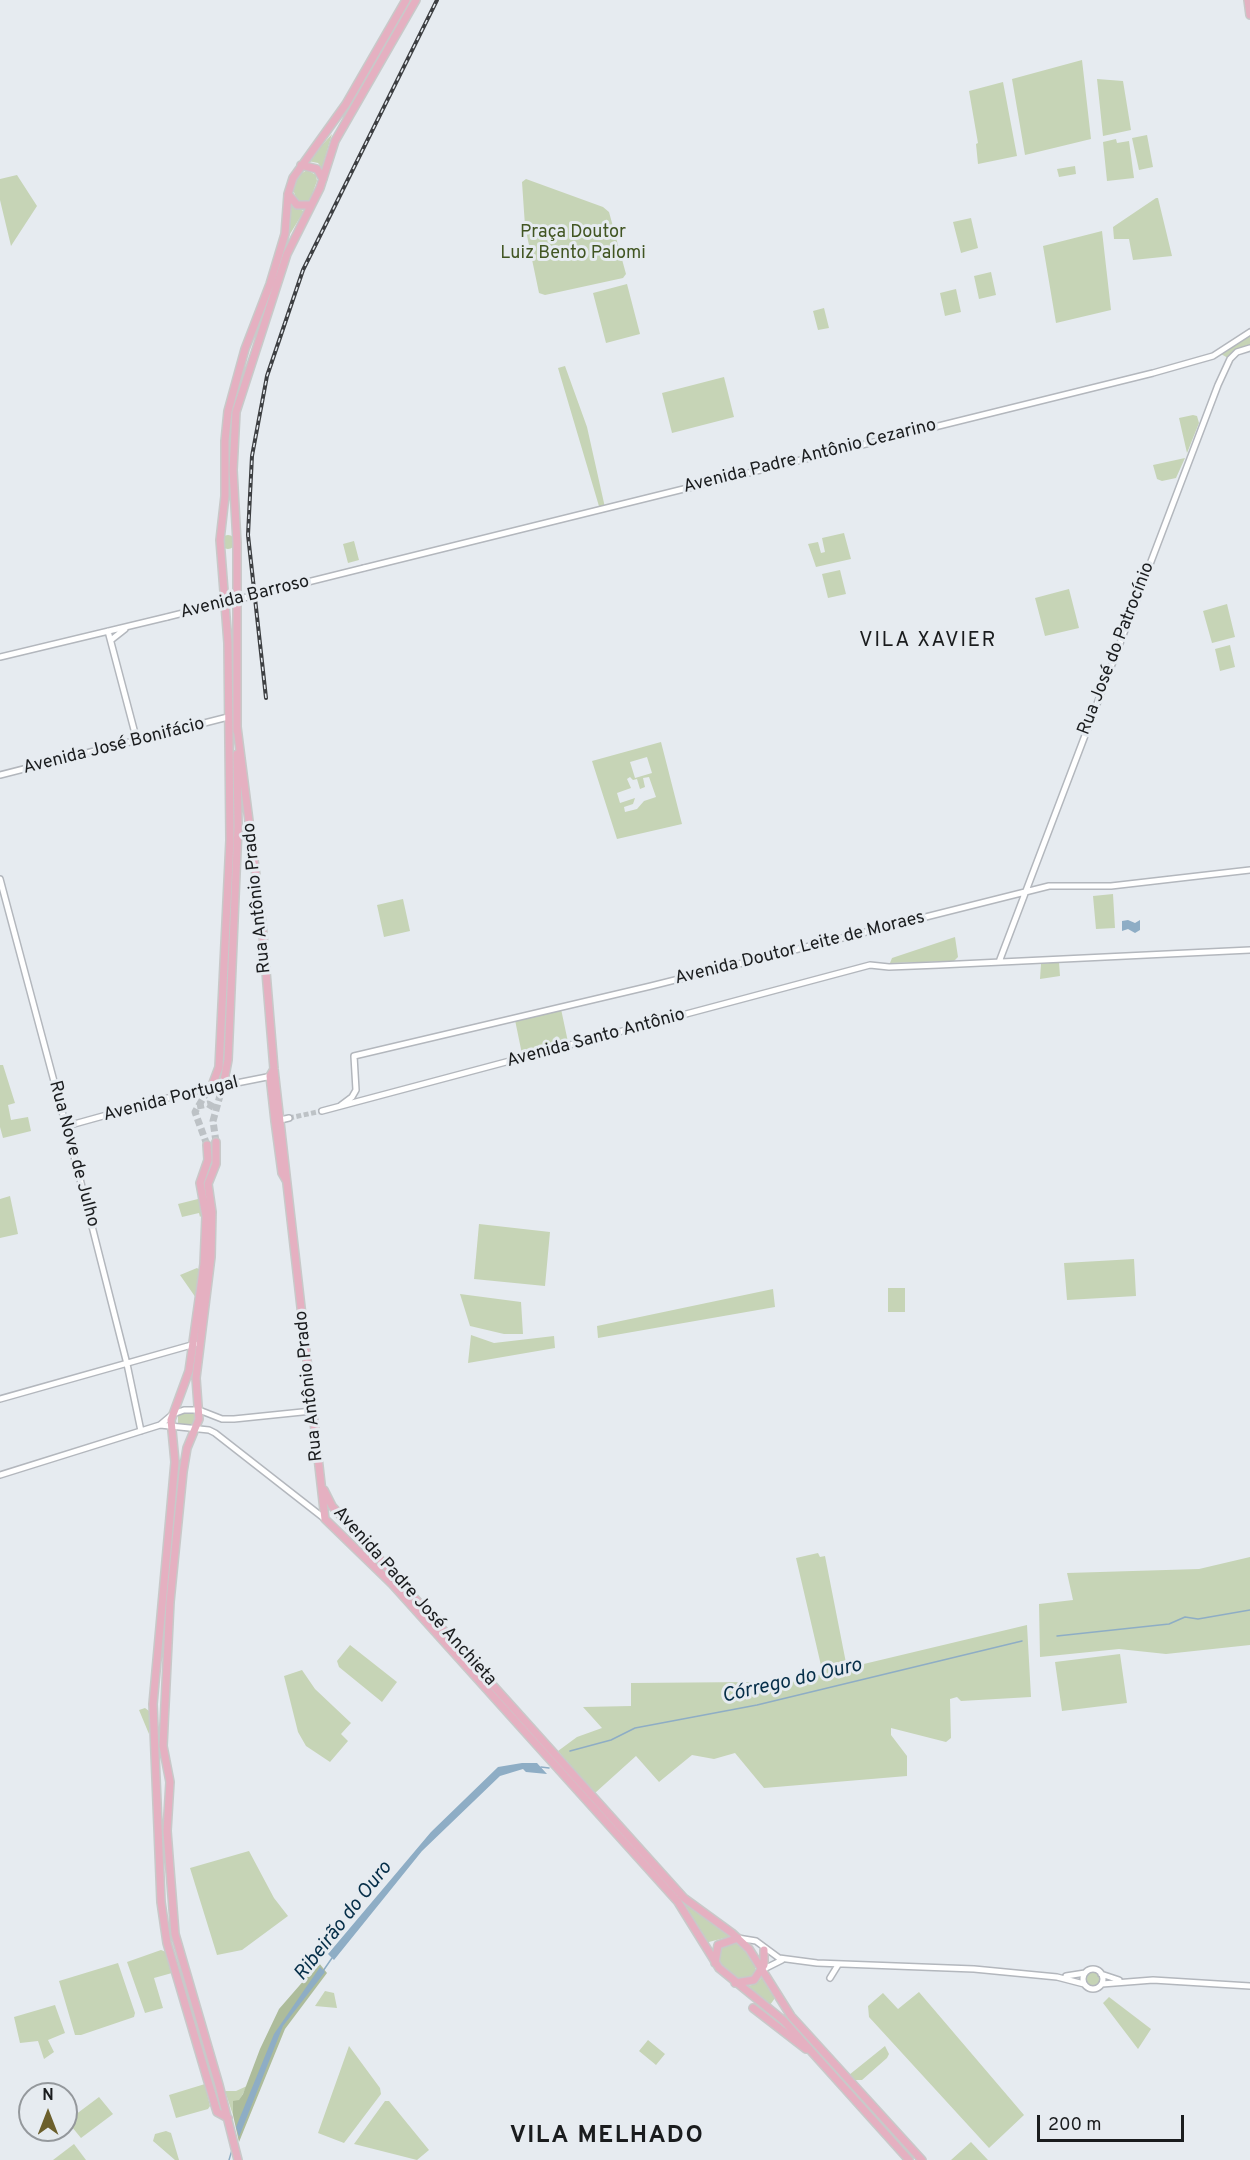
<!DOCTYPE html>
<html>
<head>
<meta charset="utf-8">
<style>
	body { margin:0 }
	#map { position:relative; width:1250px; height:2160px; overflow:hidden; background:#e6ebf0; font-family:Overpass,sans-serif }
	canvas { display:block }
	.north { position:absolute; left:18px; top:2082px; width:60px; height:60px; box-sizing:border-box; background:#e6ebf0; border:2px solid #94989c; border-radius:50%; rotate:0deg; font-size:16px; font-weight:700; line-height:24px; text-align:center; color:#1a1c1e }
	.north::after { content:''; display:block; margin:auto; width:21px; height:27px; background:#6b5f2c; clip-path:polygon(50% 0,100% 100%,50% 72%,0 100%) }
	.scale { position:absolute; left:1037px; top:2115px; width:147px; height:27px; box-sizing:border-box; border:3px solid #1a1c1e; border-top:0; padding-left:8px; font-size:18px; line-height:21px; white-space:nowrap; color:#1a1c1e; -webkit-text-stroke:4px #e6ebf0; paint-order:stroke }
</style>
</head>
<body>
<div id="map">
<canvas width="1250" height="2160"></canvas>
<div class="north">N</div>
<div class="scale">200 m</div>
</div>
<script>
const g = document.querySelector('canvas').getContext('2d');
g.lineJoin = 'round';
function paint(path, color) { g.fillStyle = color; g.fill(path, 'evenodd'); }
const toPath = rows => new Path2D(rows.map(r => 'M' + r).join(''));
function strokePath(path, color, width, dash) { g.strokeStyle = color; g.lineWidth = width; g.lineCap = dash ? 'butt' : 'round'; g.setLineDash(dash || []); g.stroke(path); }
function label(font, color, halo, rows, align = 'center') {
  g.font = font + ' Overpass,sans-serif'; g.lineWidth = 6; g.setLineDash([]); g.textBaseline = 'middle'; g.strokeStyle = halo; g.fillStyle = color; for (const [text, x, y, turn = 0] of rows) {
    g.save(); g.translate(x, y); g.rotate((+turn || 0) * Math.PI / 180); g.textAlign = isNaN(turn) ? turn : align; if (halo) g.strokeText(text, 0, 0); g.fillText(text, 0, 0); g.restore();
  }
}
const green = toPath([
	[1082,60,1091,139,1025,155,1012,79],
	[1097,79,1123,81,1131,130,1103,136],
	[1003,82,1017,156,978,164,976,144,978,143,969,91],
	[332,134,322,168,318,163,308,161],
	[1147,135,1153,167,1139,170,1132,138],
	[1116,139,1117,143,1129,141,1134,178,1107,181,1103,142],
	[1075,166,1076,174,1059,177,1057,169],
	[307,170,316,175,317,181,310,200,298,202,293,190,299,175],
	[17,175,37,206,11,246,0,200,0,179],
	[526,179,603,207,609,212,626,274,623,278,545,295,539,293,525,226,522,182],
	[1156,198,1158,198,1172,256,1133,260,1129,239,1114,239,1113,227],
	[291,206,304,211,287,239],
	[971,218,978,248,961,253,953,222],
	[1102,231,1111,310,1056,323,1043,246],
	[991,272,996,295,979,299,974,276],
	[627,284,640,334,606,343,593,293],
	[956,289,961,312,945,316,940,293],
	[824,308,829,328,818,330,813,311],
	[1250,336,1250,346,1228,358,1221,354],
	[565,366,587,427,606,512,601,513,558,368],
	[724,377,734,417,672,433,662,393],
	[1193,415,1197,416,1199,423,1187,453,1179,418],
	[1185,458,1176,478,1162,481,1157,479,1153,465],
	[844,533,851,559,816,567,808,544,818,542,821,553,825,552,822,538],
	'221 542a7 7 0 1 1 14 0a7 7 0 1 1-14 0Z',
	[354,541,359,560,348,563,343,544],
	[840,570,846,594,828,598,822,574],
	[1069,589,1079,628,1045,636,1035,598],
	[1227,604,1235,637,1212,643,1203,611],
	[1230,645,1235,667,1220,671,1215,649],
	[661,742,682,824,617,839,592,761],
	[647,757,652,773,635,778,630,762],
	[630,777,633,780,637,779,640,789,645,787,643,778,649,777,656,797,644,801,637,809,625,812,624,807,633,804,635,798,620,803,617,793,631,788,627,779],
	[1113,894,1115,928,1096,929,1093,896],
	[403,899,410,931,384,937,377,905],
	[955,937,958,957,954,961,890,963,892,958],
	[1059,962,1060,976,1040,979,1041,964],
	[561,1009,568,1042,522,1054,515,1020],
	[0,1065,3,1065,15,1103,8,1105,11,1120,28,1117,31,1131,3,1138,0,1127],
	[10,1196,18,1234,0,1238,0,1199],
	[202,1198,203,1214,200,1217,199,1213,182,1217,178,1204],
	[479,1224,550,1232,545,1286,474,1279],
	[1134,1259,1136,1296,1067,1300,1064,1263],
	[197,1268,200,1270,196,1298,180,1275],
	[888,1288,905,1288,905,1312,888,1312],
	[773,1289,775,1307,598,1338,597,1326],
	[460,1294,521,1302,523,1334,504,1334,470,1326],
	[471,1335,494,1343,554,1336,555,1348,468,1363],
	[188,1413,194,1414,194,1425,178,1424,178,1415],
	[818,1553,820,1557,825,1556,847,1668,1027,1625,1031,1697,961,1701,957,1697,950,1699,951,1738,946,1742,891,1728,891,1735,907,1756,907,1776,764,1788,735,1753,714,1759,692,1755,659,1782,636,1756,595,1793,558,1751,577,1737,602,1728,583,1707,631,1706,631,1683,751,1682,758,1686,758,1693,767,1688,823,1674,796,1558],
	[1250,1557,1250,1645,1166,1654,1119,1649,1040,1657,1039,1604,1073,1600,1067,1573,1199,1569],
	[445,1637,677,1894,732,1936,705,1943,685,1909],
	[350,1645,397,1682,382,1702,339,1667,337,1661],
	[1120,1654,1127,1703,1062,1711,1055,1662],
	[302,1670,315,1689,351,1723,341,1734,348,1741,330,1762,306,1746,298,1732,284,1676],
	[145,1708,149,1711,149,1734,139,1710],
	[249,1851,274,1898,288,1916,242,1950,217,1955,190,1868],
	[735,1942,745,1950,755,1964,755,1973,750,1978,734,1978,719,1963,717,1958,721,1947],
	[161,1950,166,1952,172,1973,154,1978,163,2008,145,2013,127,1962],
	[118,1963,135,2013,134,2017,81,2035,75,2035,59,1981],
	'1086 1979a7 7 0 1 1 14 0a7 7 0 1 1-14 0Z',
	[763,1976,775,1998,770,2005,746,1987,757,1983],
	[325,1991,334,1993,337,2008,315,2006],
	[919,1992,1024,2115,989,2148,869,2017,868,2006,883,1993,898,2009],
	[1109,1997,1151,2029,1138,2049,1103,2003],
	[55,2005,65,2033,48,2040,54,2052,44,2059,38,2041,20,2043,14,2017],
	[648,2040,665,2054,656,2065,639,2051],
	[349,2046,380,2088,381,2094,344,2143,318,2133],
	[885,2046,889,2054,887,2058,862,2080,854,2080,849,2075],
	[205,2084,210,2106,208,2109,176,2118,169,2095],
	[247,2086,239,2101,233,2101,233,2115,225,2091,236,2091],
	[99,2097,113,2114,81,2138,67,2121],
	[385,2101,389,2101,429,2150,417,2160,354,2144],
	[166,2131,171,2133,179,2160,175,2160,153,2141,155,2134],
	[971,2142,988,2160,951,2160],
	[74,2144,86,2160,53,2160]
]);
const forest = toPath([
	[319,1963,327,1973,285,2029,239,2142,233,2115,233,2101,239,2100,243,2094,260,2049,279,2009]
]);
const water = toPath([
	[1128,920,1135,923,1140,920,1140,930,1135,933,1128,929,1122,931,1122,921],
	[522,1763,537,1763,547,1774,526,1772,523,1769,500,1776,422,1851,334,1960,328,1954,431,1832,498,1767],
	[320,1967,325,1972,283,2026,239,2137,236,2127,274,2034]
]);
const stream = toPath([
	[1057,1636,1169,1624,1185,1617,1198,1619,1250,1610],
	[570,1751,611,1740,635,1728,757,1705,1022,1641],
	[541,1767,549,1768],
	[323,1971,332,1958],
	[229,2160,232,2150]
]);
const minorTunnel = toPath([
	[289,1118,322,1111]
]);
const majorTunnel = toPath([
	[197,1106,208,1104,215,1108],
	[216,1142,213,1121,224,1081],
	[207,1145,195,1112,211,1085]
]);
const minor = toPath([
	[364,568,1153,373,1213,356,1250,332],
	[108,631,137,741],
	[111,640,125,629],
	[0,657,167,617],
	[0,775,228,717],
	[0,879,79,1175,127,1364,141,1431],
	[999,962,1218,385,1230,359,1237,352,1250,348],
	[340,1106,352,1097,356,1090,354,1056,651,986,1049,886,1111,886,1250,870],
	[322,1111,870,965,889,967,939,965,1250,950],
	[276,1121,289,1118],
	[67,1126,186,1093,272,1076],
	[0,1399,195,1344],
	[160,1425,209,1430,215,1433,325,1519],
	[0,1475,160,1425,173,1414,184,1410,199,1410,222,1419,234,1419,312,1411],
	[738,1938,756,1941,779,1958,817,1963,974,1969,1057,1977,1084,1984],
	'1083 1979a10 10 0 1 1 20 0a10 10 0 1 1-20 0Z',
	[762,1970,782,1960],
	[1101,1974,1119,1980],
	[1066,1976,1085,1973],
	[830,1978,838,1965],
	[1102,1984,1153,1980,1250,1986]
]);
const major = toPath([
	[1248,0,1250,15],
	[301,165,317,169,323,179],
	[288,194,297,205,310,205],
	[237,727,262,923,274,1069,325,1519,392,1584,678,1902,719,1968,784,2021,909,2160],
	[237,731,237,543,233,470,236,412,287,254,320,188,335,141,416,0],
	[274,1069,270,1076,275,1121,282,1173,286,1180],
	[224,1081,228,1060,238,827,237,754],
	[213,1083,219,1067,230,840,228,643,220,540,225,496,225,441,228,411,245,349,270,284,285,234,288,194,293,178,346,104,406,0],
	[216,1142,216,1164,208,1184,212,1212,211,1257,196,1378,199,1419,187,1448,183,1472,170,1602,163,1746,170,1782,167,1831,175,1934,219,2085,238,2160],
	[207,1145,208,1160,200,1183,206,1216,204,1264,189,1371,171,1420,175,1462,153,1704,161,1902,167,1943,217,2112,228,2118],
	[324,1490,332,1506,684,1898,732,1933,749,1949,791,2016,922,2160],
	[715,1963,718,1945,738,1938],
	[735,1983,754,1980,764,1965,764,1950],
	[753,2008,806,2049]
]);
const rail = toPath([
	[266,698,248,535,252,456,267,376,303,270,437,0]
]);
const minorBridge = toPath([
	[167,617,364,568]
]);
const parkNames = [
	["Praça Doutor",573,233],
	["Luiz Bento Palomi",573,254]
];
const streetNames = [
	["Avenida Padre Antônio Cezarino",810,457,-14],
	["Avenida Barroso",245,598,-14],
	["Rua José do Patrocínio",1117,649,-69],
	["Avenida José Bonifácio",114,747,-14],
	["Rua Antônio Prado",258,898,-96],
	["Avenida Doutor Leite de Moraes",800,949,-14],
	["Avenida Santo Antônio",596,1039,-15],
	["Avenida Portugal",171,1100,-14],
	["Rua Nove de Julho",73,1154,75],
	["Rua Antônio Prado",310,1386,-96],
	["Avenida Padre José Anchieta",414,1597,48]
];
const waterNames = [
	["Córrego do Ouro",792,1682,-13],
	["Ribeirão do Ouro",344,1922,-52]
];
const quarterNames = [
	["VILA XAVIER",928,642]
];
const districtNames = [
	["VILA MELHADO",607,2137]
];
paint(green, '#c6d4b6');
paint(forest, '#adbc9b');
paint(water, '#8eadc5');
strokePath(stream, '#8eadc5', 1.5);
strokePath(minorTunnel, '#bdc2c6', 5, [5, 2.5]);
strokePath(majorTunnel, '#bdc2c6', 7, [7, 3.5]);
strokePath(minor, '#b3b7bd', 8);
strokePath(major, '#c8c9c9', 10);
strokePath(minor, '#fff', 5);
strokePath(major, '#e5b0c1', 7);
strokePath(rail, '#3d3f42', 4);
strokePath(rail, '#e6ebf0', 1.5, [4.5]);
strokePath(minorBridge, '#b3b7bd', 8, []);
strokePath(minorBridge, '#fff', 5);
label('18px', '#415522', '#e6ebf0', parkNames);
label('18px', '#1a1c1e', '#e6ebf0', streetNames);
label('italic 20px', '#052e48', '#e6ebf0', waterNames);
g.letterSpacing = '1.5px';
label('21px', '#1a1c1e', '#e6ebf0', quarterNames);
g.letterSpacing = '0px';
g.letterSpacing = '1.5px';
label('bold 24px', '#1a1c1e', '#e6ebf0', districtNames);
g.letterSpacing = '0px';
</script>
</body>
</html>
